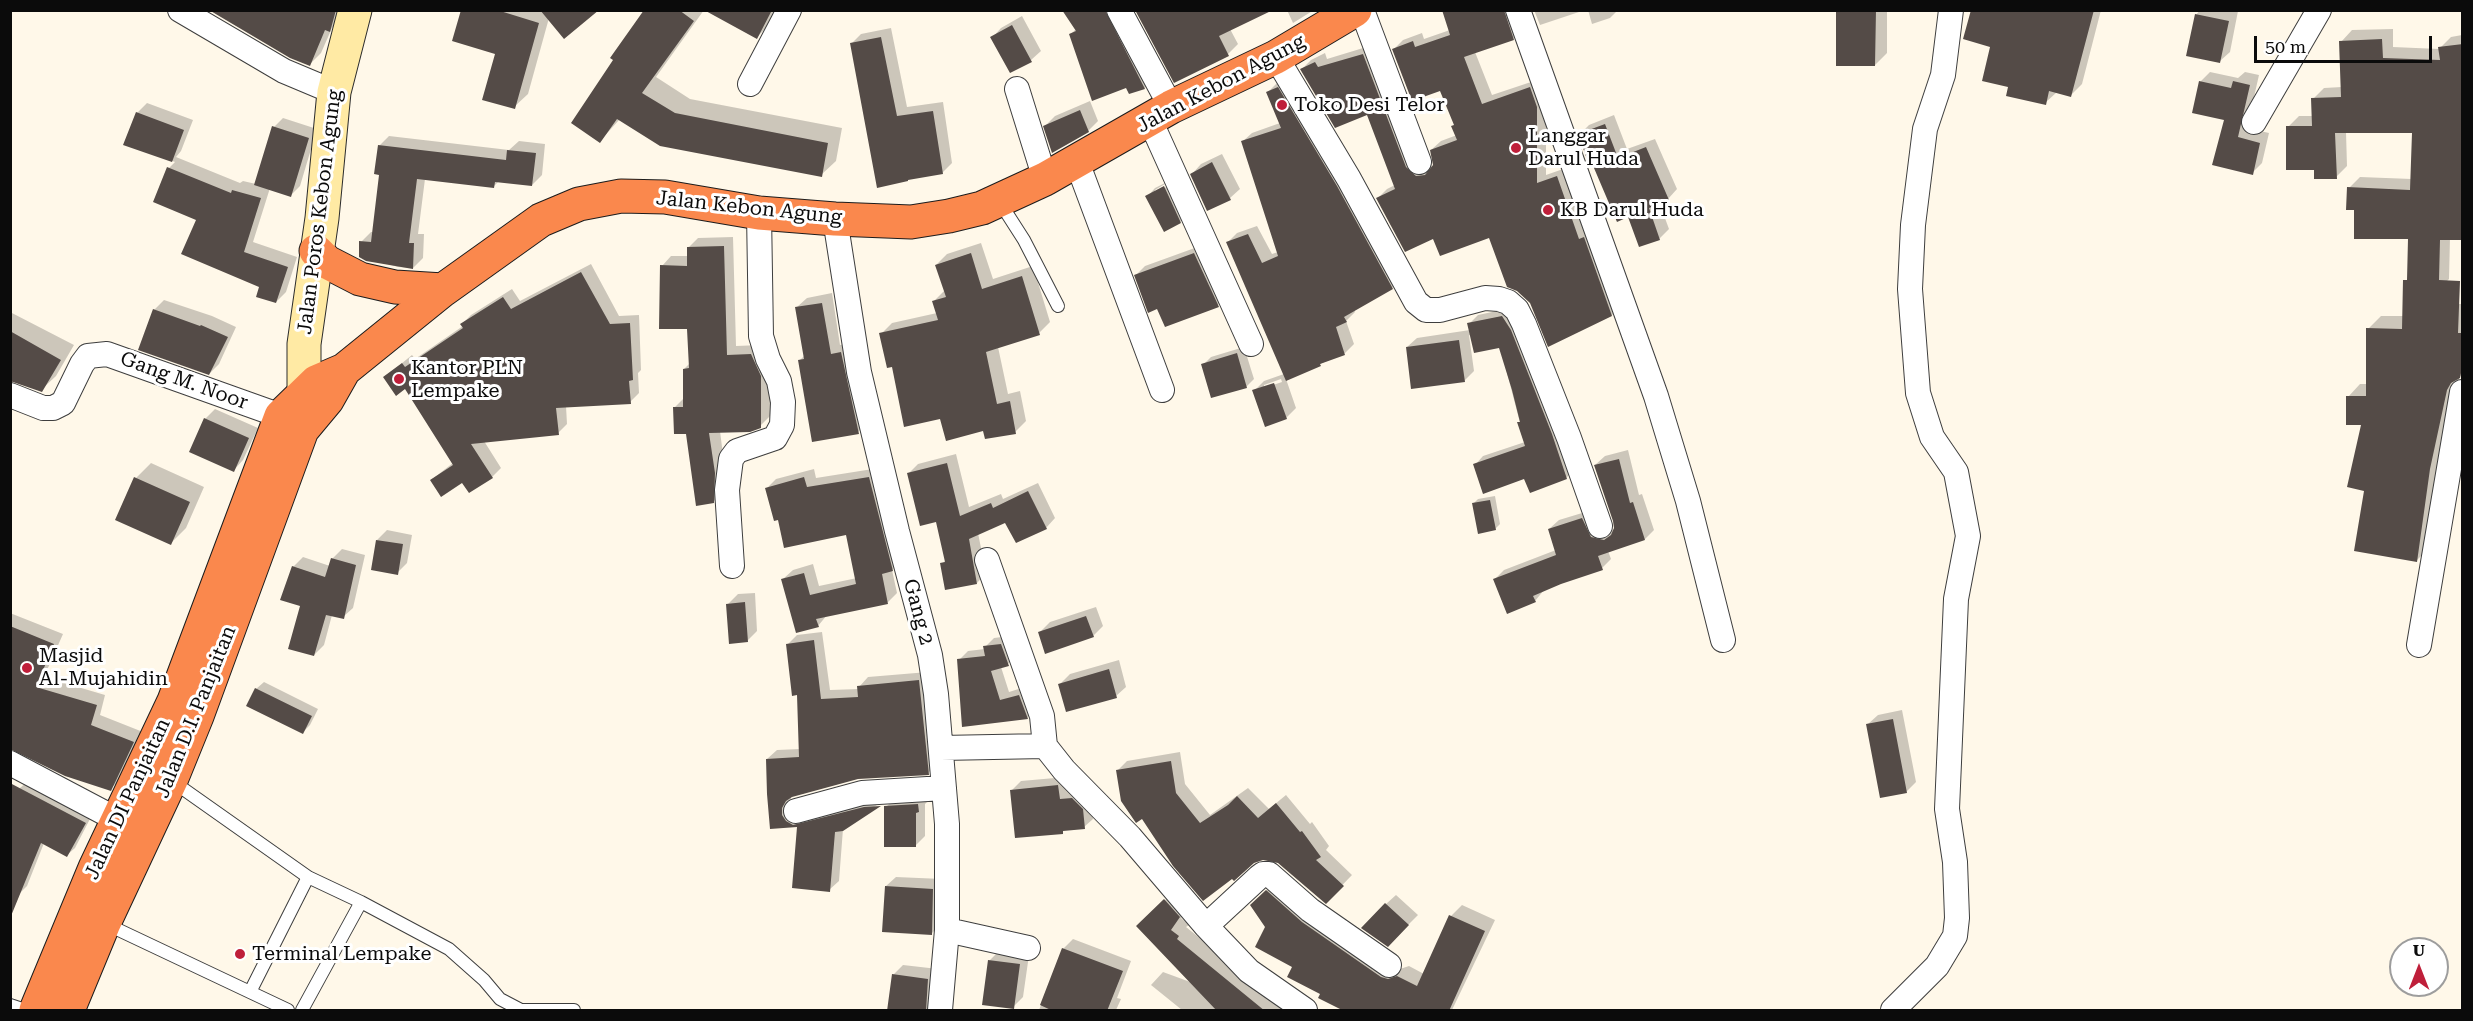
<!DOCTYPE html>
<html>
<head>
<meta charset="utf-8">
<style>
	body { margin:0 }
	#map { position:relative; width:2473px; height:1021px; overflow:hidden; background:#fff8e9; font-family:"Roboto Serif",serif }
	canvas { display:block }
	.frame { position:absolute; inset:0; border:12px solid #0b0b0b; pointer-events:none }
	.north { position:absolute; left:2389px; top:937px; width:60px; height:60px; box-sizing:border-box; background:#fff; border:2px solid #9d9d9d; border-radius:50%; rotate:0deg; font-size:16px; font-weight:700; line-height:24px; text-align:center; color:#0b0b0b }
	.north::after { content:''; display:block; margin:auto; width:21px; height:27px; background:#bf1f3a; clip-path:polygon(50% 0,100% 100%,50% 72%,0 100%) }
	.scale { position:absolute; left:2254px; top:36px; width:178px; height:27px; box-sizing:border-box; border:3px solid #0b0b0b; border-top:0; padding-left:8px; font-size:18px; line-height:21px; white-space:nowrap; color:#0b0b0b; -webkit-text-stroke:4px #fff; paint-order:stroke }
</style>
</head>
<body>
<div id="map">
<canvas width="2473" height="1021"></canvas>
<div class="frame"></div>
<div class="north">U</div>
<div class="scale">50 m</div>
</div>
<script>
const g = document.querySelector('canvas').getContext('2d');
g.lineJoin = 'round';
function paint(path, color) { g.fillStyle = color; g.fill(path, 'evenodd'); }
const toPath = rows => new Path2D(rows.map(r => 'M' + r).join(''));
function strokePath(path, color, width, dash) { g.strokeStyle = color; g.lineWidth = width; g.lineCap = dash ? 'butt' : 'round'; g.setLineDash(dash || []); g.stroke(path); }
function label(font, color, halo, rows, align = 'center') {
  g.font = font + ' "Roboto Serif",serif'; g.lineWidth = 6; g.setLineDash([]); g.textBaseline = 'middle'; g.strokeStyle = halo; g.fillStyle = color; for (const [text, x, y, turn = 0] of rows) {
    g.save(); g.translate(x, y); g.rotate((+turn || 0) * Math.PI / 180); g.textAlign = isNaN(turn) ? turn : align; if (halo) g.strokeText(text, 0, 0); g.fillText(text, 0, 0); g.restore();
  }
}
const shadow = toPath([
	[212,10,343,10,341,19,332,28,321,53,309,65],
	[463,10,597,10,549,18,528,94,514,107,497,53],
	[646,10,704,10,656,77,690,99,842,128,836,161,821,175,620,119,600,141],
	[776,10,767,27,757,37,708,11],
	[1064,10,1118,10,1154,78,1145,88,1130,92,1127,86,1071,34,1076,29],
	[1137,10,1230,29,1238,44,1228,54,1175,81],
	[1287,10,1314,10,1293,23],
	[1443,10,1517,10,1522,30,1513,39,1475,52,1492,95,1540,79,1546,97,1546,175,1566,168,1621,306,1612,315,1531,302,1490,236,1434,237,1378,198,1387,189,1395,185,1368,113,1302,69,1311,60,1325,53,1327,59,1373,45,1426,167,1434,166,1431,150,1441,141,1457,135,1455,124,1441,89,1394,49,1403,40,1422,33,1424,39,1450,30],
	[1534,10,1585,10,1540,25],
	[1588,10,1618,10,1610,18,1592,24],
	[1838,10,1887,10,1887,53,1875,65],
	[1972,10,2101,10,2082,84,2071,95,2057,92,2045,103,2010,86,1992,46],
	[2200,10,2238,11,2230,52,2220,61,2196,15],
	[1022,16,1041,51,1031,60,992,38,1001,28],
	[891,28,907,107,943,102,952,163,942,173,909,178,851,44,861,34],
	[2393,29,2393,47,2439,49,2451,37,2462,35,2462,238,2450,238,2449,279,2438,290,2410,238,2355,208,2349,188,2360,177,2412,179,2413,131,2346,132,2347,166,2336,177,2315,168,2288,127,2299,116,2314,116,2313,99,2324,88,2342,87,2341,42,2352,30],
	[2210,72,2238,78,2245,72,2259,75,2247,128,2269,133,2262,163,2252,173,2225,119,2200,82],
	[1287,79,1401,279,1392,288,1354,309,1355,312,1346,321,1354,344,1345,353,1286,379,1296,408,1286,418,1254,391,1264,381,1284,374,1228,242,1237,233,1257,226,1272,254,1278,252,1242,142,1252,133,1280,123,1268,92,1277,83],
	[1281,379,1282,382,1264,388,1264,385],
	[1090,101,1098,121,1088,131,1045,126,1055,116],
	[147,103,193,120,181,151,176,157,240,183,243,181,256,184,274,127,283,118,317,129,300,186,291,195,270,188,253,242,297,257,286,292,276,302,198,220,155,202,169,168,175,162,125,144,137,113],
	[1614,115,1627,149,1655,139,1677,189,1668,199,1659,202,1669,229,1659,239,1629,215,1579,135,1589,125],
	[389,136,509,150,519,141,545,144,542,175,532,185,499,181,494,186,425,179,418,234,424,234,423,258,413,268,398,267,360,256,361,242,371,232,374,232,381,174,379,146],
	[1222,154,1240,189,1230,198,1192,174,1201,164],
	[1173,179,1189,214,1180,222,1147,197,1155,188],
	[1170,181,1172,184,1155,193,1155,190],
	[733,237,736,346,761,345,770,366,770,416,760,426,720,431,724,463,723,492,713,502,688,432,674,408,684,398,684,369,690,363,688,328,662,266,671,256,689,256,688,248,698,238],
	[981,243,993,279,1033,266,1050,322,1039,333,998,347,1008,394,1020,391,1026,421,1015,432,984,429,942,418,893,365,881,334,892,323,937,313,934,301,945,290,936,265,947,254],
	[1203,245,1227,296,1218,305,1136,275,1145,266],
	[591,264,619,316,639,315,641,370,638,373,639,393,630,402,566,406,567,424,558,433,484,441,501,468,492,477,470,491,463,480,431,480,453,463,405,387,385,377,412,355,415,359,463,326,462,324,471,315,512,289,520,301],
	[832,293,840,345,851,343,868,422,858,432,799,361,805,355,797,307,807,298],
	[164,300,212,316,236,327,219,364,209,374,154,310],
	[2416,303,2462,304,2462,374,2459,378,2442,455,2430,547,2417,560,2365,489,2363,424,2348,397,2360,384,2367,384,2368,329,2381,316,2403,316],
	[1511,308,1575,469,1566,478,1525,478,1475,465,1483,456,1525,442,1500,346,1469,335,1474,371,1464,381,1407,347,1417,338,1470,330,1469,324,1478,315],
	[10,312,74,345,56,376,41,390,10,380],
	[1244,347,1254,379,1246,387,1203,365,1211,357],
	[215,409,258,428,243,460,234,470,205,419],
	[1628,450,1639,495,1642,494,1654,530,1645,539,1608,551,1611,559,1602,568,1544,590,1535,601,1495,579,1504,570,1556,550,1549,529,1559,520,1592,510,1608,531,1615,529,1615,521,1595,465,1605,456],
	[956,454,969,507,1001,494,1003,499,1038,483,1055,518,1046,528,1006,521,978,533,986,573,977,583,942,564,946,560,937,520,909,473,918,464],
	[151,463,204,487,186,528,171,543,136,478],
	[879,468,902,560,892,570,897,593,888,602,827,615,818,626,783,579,793,570,813,564,819,586,857,578,847,533,767,488,776,479,814,469,816,478],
	[1495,496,1500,524,1495,529,1474,503,1478,499],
	[387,530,412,535,407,563,397,573,377,540],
	[342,549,365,555,353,608,343,617,332,615,324,645,314,655,293,567,303,557,330,566,332,559],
	[755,593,757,631,747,641,728,604,738,594],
	[1096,607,1103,626,1093,636,1040,632,1050,622],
	[10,613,63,634,44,677,105,695,100,715,143,732,120,780,110,789,10,749],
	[822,632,830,690,859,689,859,687,868,677,928,672,937,764,928,773,858,778,791,796,791,804,887,798,843,829,839,881,829,890,799,825,771,828,767,759,777,750,800,749,798,694,787,645,797,635],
	[1010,636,1017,655,1008,664,1001,667,1009,692,1028,686,1036,709,1027,718,963,725,959,660,968,651,985,649,985,647,994,638],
	[1119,660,1126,687,1116,696,1060,684,1070,674],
	[264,682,318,709,310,725,303,732,256,689],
	[1902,710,1916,782,1906,792,1868,724,1878,715],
	[1180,752,1185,784,1210,815,1248,788,1269,809,1286,795,1310,824,1312,822,1329,846,1326,850,1352,875,1326,902,1279,862,1269,858,1254,861,1118,770,1127,761],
	[1066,777,1068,791,1081,790,1091,800,1093,819,1084,827,1065,829,1062,832,1012,790,1021,781],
	[28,781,92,815,75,848,67,855,44,843,27,886,19,894,10,890,10,815,20,788],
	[896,797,928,801,925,804,925,836,915,846,886,807],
	[896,877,942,879,942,923,932,933,886,886],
	[1278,880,1392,966,1400,969,1409,966,1424,974,1451,916,1462,905,1495,920,1452,1010,1356,1010,1294,966,1267,927,1263,894],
	[1176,890,1190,906,1181,918,1189,925,1186,927,1262,988,1296,1010,1182,1010,1151,985,1163,972,1193,983,1149,915],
	[1396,895,1418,915,1388,945,1386,904],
	[1073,939,1131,961,1117,998,1121,999,1116,1010,1039,1010,1063,949],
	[999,951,1029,955,1023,997,1013,1007,989,961],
	[903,965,938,969,935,1010,889,1010,893,975]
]);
const building = toPath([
	[209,10,336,10,330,32,325,30,310,66,290,58],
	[461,10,497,10,539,23,515,109,482,100,495,54,452,41],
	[540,10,599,10,564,39],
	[644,10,679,10,694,21,642,93,675,113,828,143,822,177,660,146,617,119,600,143,571,123,613,60,610,58],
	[704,10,772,10,757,39],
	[1062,10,1105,10,1145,89,1129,94,1126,88,1092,101,1069,34,1076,31],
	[1135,10,1273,10,1219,36,1229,56,1174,83],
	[1442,10,1504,10,1514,40,1464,57,1482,104,1530,87,1537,107,1537,183,1557,176,1579,239,1584,237,1612,316,1548,347,1530,303,1517,291,1507,287,1489,238,1440,256,1433,239,1405,252,1376,198,1395,189,1367,115,1335,128,1300,69,1315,62,1318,67,1363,54,1406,167,1416,176,1425,175,1433,165,1430,150,1457,140,1451,126,1454,125,1440,91,1412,101,1392,49,1413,41,1415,47,1450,35],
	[1836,10,1876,10,1875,66,1836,66],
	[1971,10,2094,10,2071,97,2049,91,2046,105,2006,96,2008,87,1982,81,1990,47,1963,39],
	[2195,14,2229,21,2220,63,2186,56],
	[1012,25,1032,62,1010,73,990,37],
	[881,37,897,116,933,111,943,174,908,180,908,181,877,188,850,43],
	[2382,39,2383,58,2440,60,2438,47,2463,44,2463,240,2440,240,2439,280,2460,281,2458,333,2463,333,2463,363,2460,378,2451,383,2447,390,2430,469,2417,562,2354,551,2364,491,2347,487,2361,425,2346,425,2346,396,2366,396,2366,328,2402,329,2403,280,2407,280,2408,239,2354,239,2354,210,2346,210,2347,187,2410,190,2412,133,2335,133,2337,179,2314,179,2314,170,2286,170,2286,126,2312,126,2311,98,2341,97,2339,41],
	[2199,81,2231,88,2233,81,2250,85,2238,137,2260,143,2253,175,2212,165,2224,120,2192,113],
	[1278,87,1337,186,1393,289,1344,317,1347,322,1336,327,1345,355,1320,364,1321,366,1286,381,1226,242,1248,234,1262,263,1278,256,1241,141,1281,128,1266,92],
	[1080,110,1089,132,1052,153,1043,126],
	[136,112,184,130,172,162,123,145],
	[1605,124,1618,158,1646,147,1669,200,1649,208,1660,240,1639,247,1628,217,1617,222,1591,161,1588,162,1578,134],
	[272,126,309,138,291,197,254,185],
	[378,145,506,160,507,150,536,153,532,186,495,182,494,188,417,179,409,243,414,243,413,269,366,261,359,257,359,241,371,242,379,175,374,174],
	[1212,162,1231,200,1207,211,1190,174],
	[167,167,231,193,232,190,261,198,244,252,288,267,276,303,256,297,259,287,181,254,196,220,153,202],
	[1164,186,1181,223,1164,232,1145,196],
	[724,246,727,355,751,354,761,376,761,428,750,432,709,433,715,473,714,503,696,506,686,434,674,434,673,407,683,407,683,369,689,368,687,329,659,329,660,265,687,266,687,247],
	[971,253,982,289,1022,276,1040,335,986,352,997,404,1010,401,1016,434,985,439,983,431,946,441,940,419,904,427,892,367,887,368,879,333,938,320,932,301,946,297,935,265],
	[1194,253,1219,307,1165,327,1157,309,1148,313,1134,275],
	[581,272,610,324,630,323,633,380,629,381,631,404,556,408,559,435,471,444,493,478,469,493,462,483,441,497,430,480,453,465,405,389,396,396,383,377,402,363,405,367,463,328,460,324,503,297,511,309],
	[822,303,831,354,841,352,859,434,812,442,798,360,804,359,795,307],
	[153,309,200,326,201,325,228,337,209,375,138,350],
	[1502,316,1511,330,1552,434,1567,479,1530,493,1524,479,1483,494,1473,464,1525,446,1517,422,1520,422,1512,390,1499,348,1474,353,1467,323],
	[10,331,61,360,42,392,10,381],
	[1459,340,1465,382,1411,389,1406,347],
	[1237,353,1247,388,1211,398,1201,364],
	[1274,383,1287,419,1265,427,1252,390],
	[204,418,249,438,234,472,189,452],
	[1619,459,1630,503,1633,502,1645,540,1598,556,1603,570,1561,584,1533,596,1536,602,1507,614,1493,579,1556,555,1548,529,1582,518,1591,537,1604,540,1611,535,1614,528,1613,521,1594,465],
	[947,463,960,516,991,503,993,508,1028,491,1047,529,1016,543,1005,523,969,539,977,584,945,590,940,563,945,562,936,522,920,526,907,473],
	[134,477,190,502,171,545,115,520],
	[804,477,807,487,869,477,893,571,882,574,888,604,816,619,819,627,796,633,781,579,804,573,810,595,856,584,846,535,784,548,778,520,774,521,765,488],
	[1490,500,1496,530,1478,534,1472,503],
	[376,540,403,544,398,575,371,570],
	[331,558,356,565,344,619,326,615,314,656,288,649,300,606,280,600,292,566,325,577],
	[745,602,748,642,729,644,726,604],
	[1086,616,1094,637,1045,654,1038,632],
	[10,626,54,644,36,687,97,705,91,725,134,742,111,791,65,776,10,749],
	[814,640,821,699,858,697,857,686,919,680,929,775,858,779,792,797,786,801,782,808,782,815,786,821,793,825,864,807,881,806,843,831,835,832,830,892,792,888,797,827,770,829,767,794,766,759,799,757,797,695,792,696,786,644],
	[1001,644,1009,666,991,671,1000,700,1019,695,1028,719,962,727,957,659,985,656,983,646],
	[1109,669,1117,698,1066,712,1058,684],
	[255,688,312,716,303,734,246,706],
	[1893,719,1907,793,1880,798,1866,724],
	[1171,761,1176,793,1200,823,1228,805,1237,796,1258,818,1276,803,1300,832,1302,831,1321,857,1316,860,1344,886,1326,904,1278,863,1263,860,1254,863,1234,881,1232,879,1203,901,1173,866,1142,819,1136,823,1121,801,1116,770],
	[10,783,86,823,67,857,41,843,11,916],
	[1058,785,1060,799,1072,798,1083,809,1085,829,1063,831,1063,834,1015,838,1010,790],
	[918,804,919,812,916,813,916,847,884,847,884,806],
	[885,886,933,889,932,935,882,932],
	[1266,890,1302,922,1381,977,1388,979,1397,976,1417,986,1449,915,1485,931,1449,1011,1344,1011,1318,998,1320,994,1287,977,1292,967,1255,947,1265,927,1250,905],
	[1164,899,1180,917,1171,930,1179,936,1177,939,1265,1011,1217,1011,1136,926],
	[1385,903,1409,925,1388,947,1361,928],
	[1062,948,1123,971,1107,1011,1053,1011,1040,1005],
	[988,960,1020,964,1014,1009,982,1005],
	[892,974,928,979,926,1011,887,1011]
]);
const lane = toPath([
	[999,201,1024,240,1058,306],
	[172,781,308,877,361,902,449,949,484,980,500,999,521,1010,574,1010],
	[106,924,288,1010],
	[250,992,308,877],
	[10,1005,25,1010],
	[302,1010,361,902]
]);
const street = toPath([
	[180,10,284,71,334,92],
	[1119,10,1171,107],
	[1362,10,1419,162],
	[1518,10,1656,396,1688,501,1723,640],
	[1276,57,1349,179,1416,302,1426,310,1440,310,1485,298,1499,299,1508,302,1517,310,1524,324,1569,438,1600,526],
	[750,84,789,10],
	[1017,89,1045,179],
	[1150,120,1251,344],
	[2254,122,2319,10],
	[1077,162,1162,390],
	[835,219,859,372,897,531,930,655,936,694,947,824,947,930,940,1010],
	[10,395,43,408,53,408,63,403,82,364,88,356,107,354,281,416,293,424],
	[987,560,1042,716,1045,746,1064,770,1130,837,1206,926,1249,971,1305,1010],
	[732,566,727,490,731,459,737,451,775,438,782,425,783,402,779,381,768,359,761,336,759,213],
	[2419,645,2462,392],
	[941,748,1045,746],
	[10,763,118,820],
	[796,811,862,793,944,788],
	[1206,926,1259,877,1263,874,1269,874,1310,910,1389,965],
	[947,930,1028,948],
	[1893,1010,1937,966,1955,936,1957,918,1955,862,1947,809,1956,599,1968,536,1956,472,1932,437,1918,393,1910,289,1913,225,1925,129,1943,75,1951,10]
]);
const secondary = toPath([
	[316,411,304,392,304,344,322,218,334,92,355,10]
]);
const highway = toPath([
	[316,251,327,262,360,279,395,287,443,290],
	[36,1010,95,868,174,701,281,416,316,382,344,370,443,290,541,220,579,204,621,196,665,197,759,213,835,219,911,222,949,216,982,208,1045,179,1171,107,1276,57,1355,10],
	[68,1010,104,923,171,780,197,716,302,430,327,400,344,370]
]);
const markers = [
	[1282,105,6,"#bf1f3a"],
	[1516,148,6,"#bf1f3a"],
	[1548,210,6,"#bf1f3a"],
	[399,379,6,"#bf1f3a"],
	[27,668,6,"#bf1f3a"],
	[240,954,6,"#bf1f3a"]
];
const streetNames = [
	["Jalan Kebon Agung",1221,84,-28],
	["Jalan Kebon Agung",749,208,6],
	["Jalan Poros Kebon Agung",320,212,-83],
	["Gang M. Noor",184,381,20],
	["Gang 2",918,612,75],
	["Jalan D.I. Panjaitan",196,712,-68],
	["Jalan DI Panjaitan",128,799,-65]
];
const poiNames = [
	["Toko Desi Telor",1294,105],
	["Langgar",1528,136],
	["Darul Huda",1528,159],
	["KB Darul Huda",1560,210],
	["Kantor PLN",411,368],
	["Lempake",411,391],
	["Masjid",39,656],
	["Al-Mujahidin",39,679],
	["Terminal Lempake",252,954]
];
paint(shadow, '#0003');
paint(building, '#544b47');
strokePath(lane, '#3e3e3e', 14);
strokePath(street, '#3e3e3e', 26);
strokePath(secondary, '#2d2d2d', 35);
strokePath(highway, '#1c1c1c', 35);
strokePath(lane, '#fff', 12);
strokePath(street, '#fff', 24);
strokePath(secondary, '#ffeaa4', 33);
strokePath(highway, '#fa884d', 33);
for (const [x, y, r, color] of markers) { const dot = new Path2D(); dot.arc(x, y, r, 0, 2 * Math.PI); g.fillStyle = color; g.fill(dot); strokePath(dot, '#fff', 2); }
label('20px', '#0b0b0b', '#fff', streetNames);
label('20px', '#0b0b0b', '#fff', poiNames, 'left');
</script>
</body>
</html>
